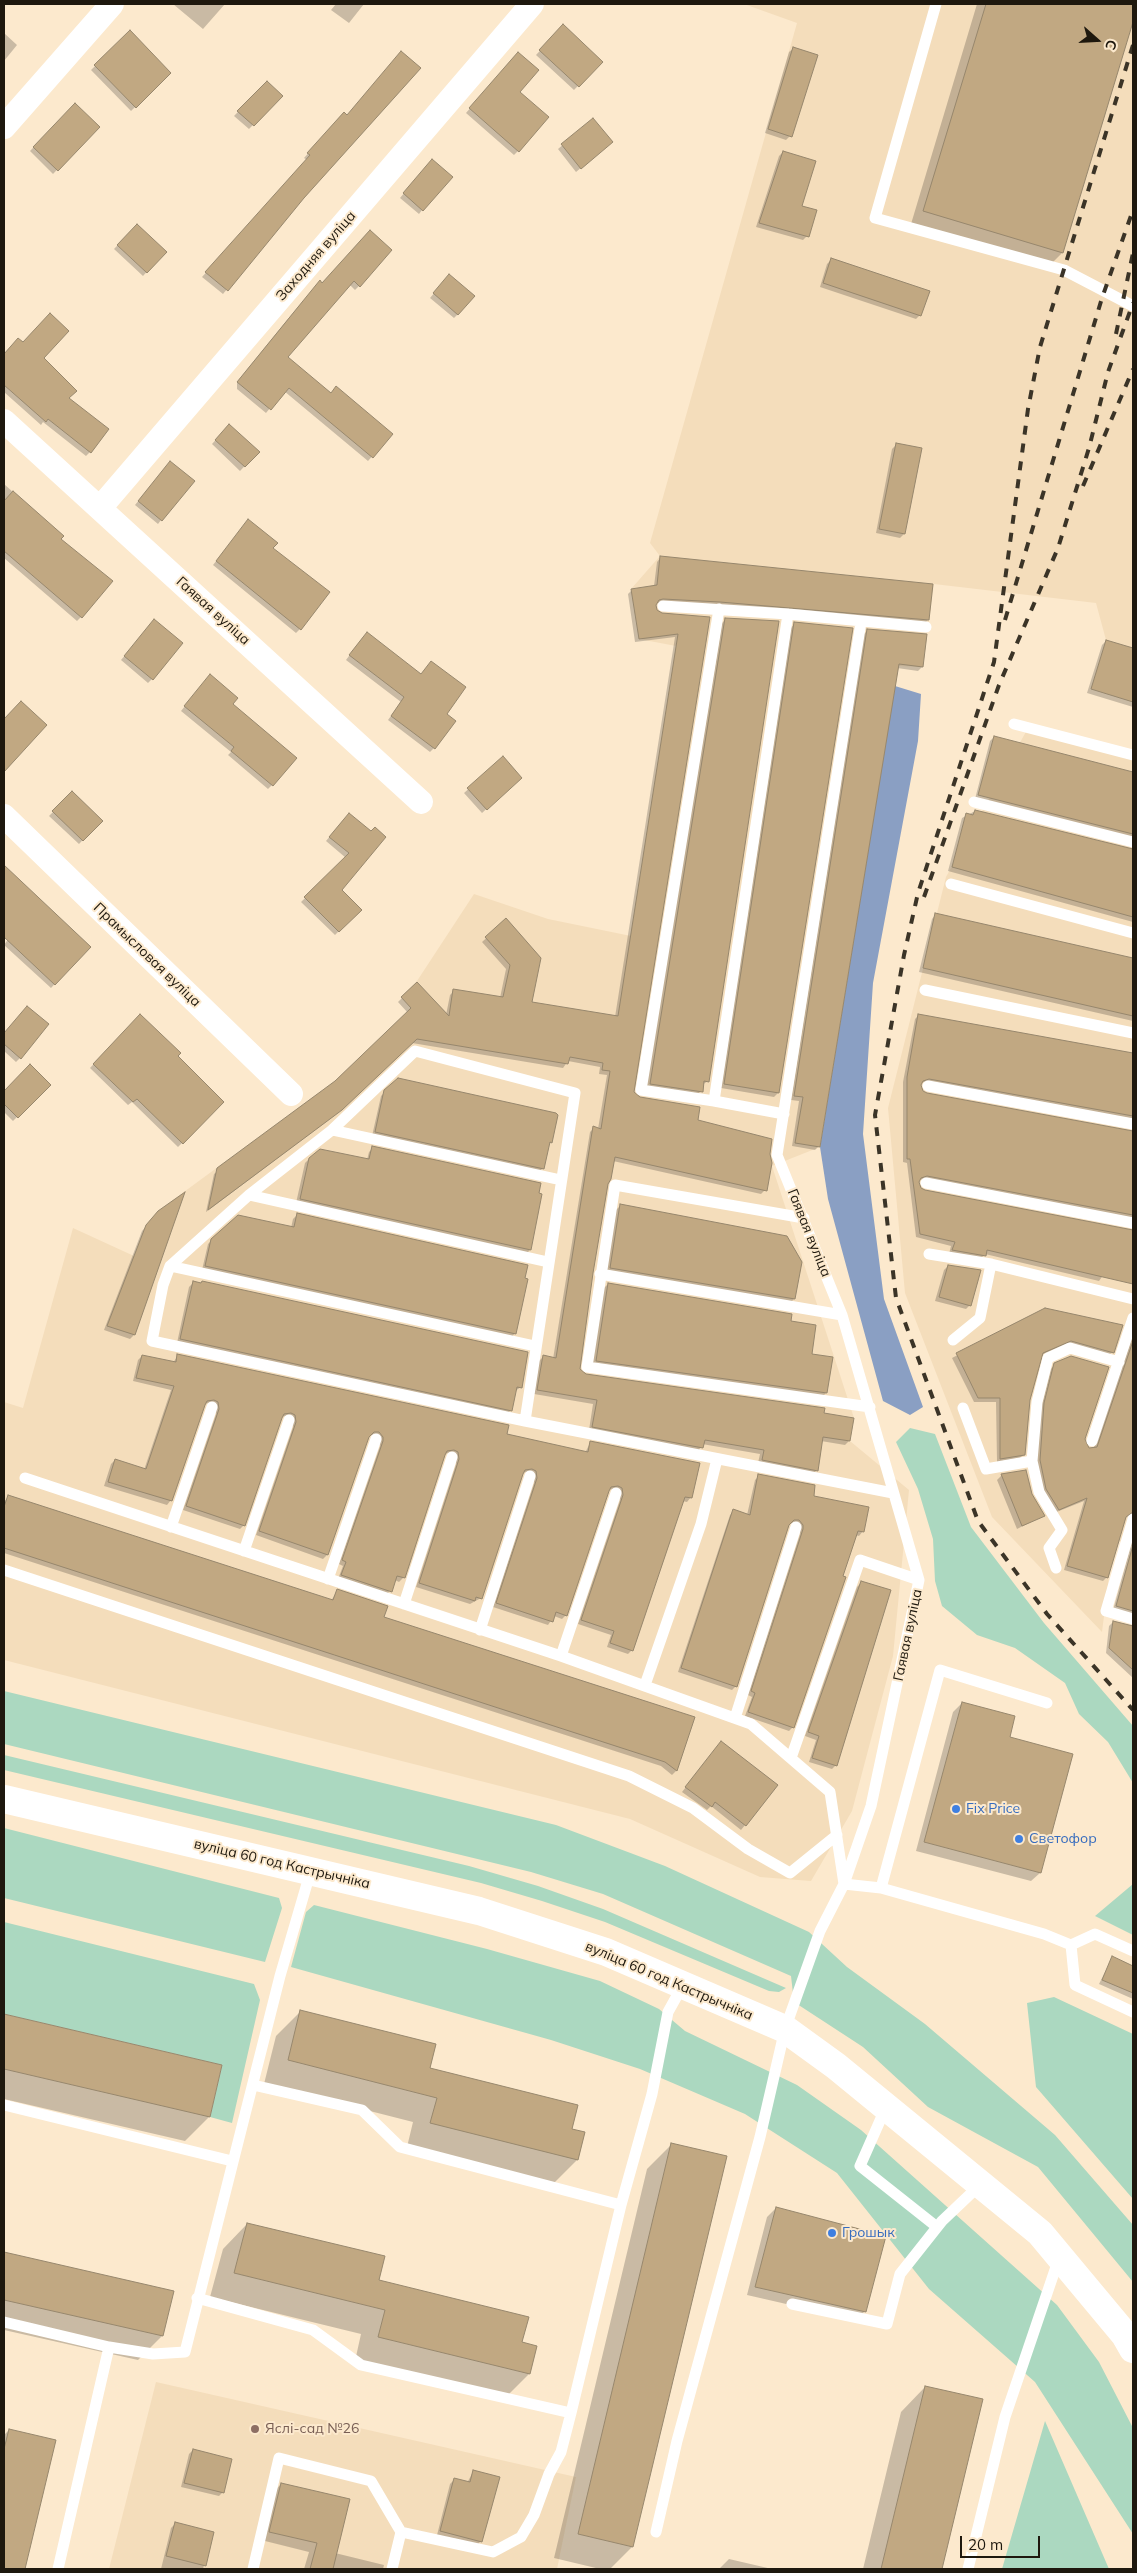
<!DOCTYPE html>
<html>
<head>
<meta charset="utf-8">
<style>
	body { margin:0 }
	#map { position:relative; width:1137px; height:2573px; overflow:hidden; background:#fce9cd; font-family:Mulish,sans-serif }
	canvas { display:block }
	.frame { position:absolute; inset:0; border:5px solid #1e180e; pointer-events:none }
	.north { position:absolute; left:1072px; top:15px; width:50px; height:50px; -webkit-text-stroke:4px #fce9cd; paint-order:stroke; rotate:109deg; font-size:14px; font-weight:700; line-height:20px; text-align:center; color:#1e180e }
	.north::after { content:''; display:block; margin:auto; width:18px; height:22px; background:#1e180e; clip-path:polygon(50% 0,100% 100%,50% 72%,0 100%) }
	.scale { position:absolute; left:960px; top:2536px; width:80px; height:22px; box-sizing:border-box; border:2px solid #1e180e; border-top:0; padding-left:6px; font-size:15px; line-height:18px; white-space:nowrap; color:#1e180e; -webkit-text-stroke:4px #fce9cd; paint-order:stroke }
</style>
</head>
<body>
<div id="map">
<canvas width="1137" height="2573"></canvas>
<div class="frame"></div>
<div class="north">С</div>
<div class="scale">20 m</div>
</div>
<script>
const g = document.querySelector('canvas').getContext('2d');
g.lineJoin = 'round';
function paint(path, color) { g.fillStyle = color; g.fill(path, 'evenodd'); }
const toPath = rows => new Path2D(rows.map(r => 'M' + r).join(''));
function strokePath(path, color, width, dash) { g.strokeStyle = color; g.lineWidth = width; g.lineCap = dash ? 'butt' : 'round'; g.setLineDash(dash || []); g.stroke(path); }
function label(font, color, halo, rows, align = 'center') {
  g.font = font + ' Mulish,sans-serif'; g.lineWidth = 4; g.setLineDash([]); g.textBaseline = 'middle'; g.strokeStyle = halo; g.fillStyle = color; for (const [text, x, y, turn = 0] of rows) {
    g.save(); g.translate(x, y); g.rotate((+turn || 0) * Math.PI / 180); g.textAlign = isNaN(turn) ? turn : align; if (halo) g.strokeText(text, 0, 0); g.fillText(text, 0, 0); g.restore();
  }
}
const built = toPath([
	[744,4,1133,4,1133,702,1091,689,1106,640,1096,603,934,584,923,667,899,666,820,1147,772,1166,854,1418,850,1441,909,1490,893,1656,852,1811,811,1881,760,1877,630,1819,4,1660,4,1402,23,1408,73,1228,134,1256,146,1225,158,1211,335,1081,411,1008,401,997,417,981,474,894,548,919,631,936,676,646,639,639,631,589,660,556,650,543,797,23],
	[1028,728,1133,759,1133,1537,1113,1544,1102,1632,992,1517,905,1293,888,1108,946,877],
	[156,2382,576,2477,557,2569,109,2569]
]);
const green = toPath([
	[910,1428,935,1434,971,1527,1044,1623,1133,1726,1133,1783,1108,1742,1079,1714,1065,1683,1015,1648,977,1635,942,1606,935,1581,933,1539,918,1489,896,1442],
	[4,1691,556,1825,665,1866,809,1932,847,1967,925,2024,1055,2135,1133,2225,1133,2282,1038,2167,928,2107,863,2047,794,2002,791,1976,603,1894,531,1872,4,1744],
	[4,1755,469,1866,538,1886,603,1909,786,1988,779,1992,769,1991,605,1922,542,1901,481,1883,4,1770],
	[4,1828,279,1898,282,1908,265,1962,4,1898],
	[1133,1884,1133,1935,1095,1916],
	[314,1905,487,1949,600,1981,659,2009,685,2031,797,2085,861,2130,1057,2305,1099,2362,1133,2428,1133,2534,1035,2382,929,2289,837,2173,745,2114,640,2069,551,2040,291,1967,306,1912],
	[4,1922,254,1984,260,2000,232,2123,210,2117,222,2065,4,2014],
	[1054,1997,1133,2034,1133,2199,1036,2087,1027,2003],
	[1045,2421,1109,2569,1002,2569]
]);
const water = toPath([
	[895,686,921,694,918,741,873,983,863,1134,884,1299,923,1407,910,1415,883,1401,828,1199,820,1147]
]);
const shadow = toPath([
	[173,4,225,4,203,29],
	[336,4,364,4,349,23,331,10],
	[977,4,1133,4,1133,18,1062,253,1049,266,911,224],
	[563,26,601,62,574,90,536,55],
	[130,32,170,73,131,111,91,70],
	[4,33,17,45,4,61],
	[794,48,790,136,786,140,765,133,789,52],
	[514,57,518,92,518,151,514,155,466,113],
	[267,82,281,96,249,129,234,116],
	[75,105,98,127,53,174,30,151],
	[340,117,303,197,223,294,202,277,307,160,304,158],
	[593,119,607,146,576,172,558,149],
	[783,152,807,236,803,240,756,227,779,156],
	[428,164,422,210,419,214,400,198],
	[137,225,165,252,143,276,114,249],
	[366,235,359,286,355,290,349,284,286,358,331,394,392,434,368,461,284,391,266,413,237,389,237,382,288,319,316,286,322,284],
	[831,260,920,315,916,319,820,287,827,264],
	[445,280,458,314,454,318,430,298],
	[14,343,42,358,68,398,90,452,86,456,43,422,41,425,4,392,4,355],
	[229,425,258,452,240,471,212,444],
	[896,445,904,534,900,538,876,533,892,449],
	[166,467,161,520,158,524,135,505],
	[4,484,62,536,60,539,81,617,77,621,4,558],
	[245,525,272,549,300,629,296,633,213,565],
	[661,557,928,620,924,624,715,605,656,603,655,610,662,615,709,618,633,1093,639,1099,697,1121,765,1190,761,1194,613,1161,606,1183,591,1273,579,1370,585,1376,823,1414,849,1441,845,1445,821,1441,817,1470,813,1474,758,1463,760,1454,702,1444,698,1452,589,1430,593,1404,534,1394,539,1361,543,1357,553,1359,590,1132,594,1128,598,1129,607,1075,599,1074,600,1067,568,1061,563,1068,412,1043,336,1114,206,1212,214,1174,336,1082,408,1013,398,1002,417,983,446,1015,450,995,454,991,500,998,506,969,482,942,506,920,530,1003,615,1017,675,637,635,642,628,594,632,590,654,586,657,562],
	[726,619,708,1081,702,1085,701,1091,697,1095,646,1087,722,623],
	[795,623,778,1093,774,1097,721,1088,791,628],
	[151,625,152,679,148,683,121,660],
	[868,630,922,667,918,671,897,668,819,1146,815,1150,792,1146,799,1101,791,1100,864,634],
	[363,637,421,675,445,714,434,748,430,752,388,720,401,702,346,660],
	[1106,641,1133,650,1133,707,1087,693,1102,645],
	[206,680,232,704,272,785,268,789,228,755,231,752,181,711],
	[994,737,1133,773,1133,841,975,799,990,741],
	[503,758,520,778,482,813,464,793],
	[72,793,101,821,79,844,49,816],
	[975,811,1133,850,1133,922,948,871,962,818],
	[345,818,371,833,341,890,360,910,335,935,301,902,346,858,326,841],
	[4,867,89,947,51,988,4,945,9,938,4,933],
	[936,914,1133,960,1133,1021,919,972,932,919],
	[23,1011,20,1058,16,1062,4,1051,4,1034],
	[140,1015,176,1056,223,1102,178,1147,132,1102,128,1105,90,1068],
	[919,1015,1133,1054,1133,1123,924,1082,921,1083,919,1088,926,1095,1133,1132,1133,1222,1130,1219,919,1179,917,1182,920,1189,1133,1231,1133,1282,1104,1274,1099,1281,985,1254,980,1259,949,1254,951,1246,916,1237,907,1163,903,1162,903,1082,915,1019],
	[30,1066,49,1085,13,1121,4,1112,4,1093],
	[398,1079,551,1142,548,1146,543,1168,539,1172,372,1136,381,1096],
	[373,1148,541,1195,530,1250,526,1254,296,1203,305,1163,309,1159,367,1160,369,1152],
	[182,1195,134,1335,130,1339,104,1330,142,1231,159,1212],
	[620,1206,801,1262,794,1299,790,1303,606,1272,616,1210],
	[297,1215,524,1279,515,1333,511,1338,202,1270,208,1244,212,1240,291,1228,293,1219],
	[948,1266,970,1305,966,1309,935,1301,944,1270],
	[193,1283,521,1387,515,1391,511,1410,507,1414,177,1343,189,1287],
	[608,1284,789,1322,810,1355,826,1393,822,1397,592,1364,604,1288],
	[1045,1309,1112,1352,1108,1356,1067,1344,1041,1355,1028,1400,1024,1454,1020,1458,997,1462,996,1402,974,1402,952,1358],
	[1133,1335,1133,1518,1126,1515,1107,1577,1103,1581,1064,1570,1084,1501,1054,1513,1042,1493,1036,1465,1041,1408,1051,1369,1055,1364,1085,1446,1093,1450],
	[178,1355,585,1453,590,1443,691,1497,687,1502,682,1501,632,1650,628,1654,607,1647,611,1635,578,1624,620,1500,618,1492,613,1489,608,1490,566,1615,562,1619,554,1616,548,1625,493,1607,534,1483,532,1475,527,1472,522,1473,481,1598,470,1604,416,1587,456,1464,454,1456,449,1453,444,1454,403,1578,399,1582,395,1580,387,1595,338,1579,343,1566,339,1564,380,1446,378,1439,373,1435,368,1436,327,1555,323,1559,256,1535,293,1427,291,1420,286,1416,281,1417,244,1525,240,1529,183,1510,216,1414,214,1407,209,1403,204,1404,171,1500,167,1505,104,1486,111,1464,115,1460,144,1470,171,1390,133,1381,138,1360,142,1356,173,1363],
	[1025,1471,1031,1494,1043,1516,1017,1529,997,1480,1001,1476],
	[759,1476,812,1497,863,1531,859,1536,855,1535,793,1727,789,1731,745,1716,752,1697,748,1695,800,1534,800,1529,794,1524,789,1523,736,1686,732,1690,678,1672,730,1515,734,1511,747,1515,755,1480],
	[8,1497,331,1601,337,1591,382,1618,693,1718,676,1771,672,1775,661,1766,4,1553,4,1502],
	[1133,1538,1133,1619,1113,1610],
	[861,1583,836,1765,832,1769,809,1762,816,1740,805,1736,857,1587],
	[1113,1622,1133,1627,1133,1678,1106,1653,1109,1626],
	[962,1703,1008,1738,1040,1873,1031,1881,916,1851,953,1712],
	[718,1746,777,1786,741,1830,711,1806,707,1810,682,1792],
	[1112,1958,1133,1967,1133,1999,1099,1984],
	[301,2011,570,2130,577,2160,553,2184,407,2147,413,2122,264,2084,276,2036],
	[4,2015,221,2066,209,2117,185,2141,4,2099],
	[672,2144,632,2547,610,2569,600,2569,554,2558,647,2169],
	[776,2208,865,2311,856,2320,747,2295,767,2217],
	[247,2224,521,2343,529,2374,505,2398,355,2361,361,2334,210,2297,223,2249],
	[4,2253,172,2292,162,2336,138,2360,4,2330],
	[925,2387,981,2400,941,2569,863,2569,901,2412],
	[9,2430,55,2441,24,2569,4,2569,4,2435],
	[193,2450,223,2492,219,2496,181,2487,189,2454],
	[473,2472,481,2541,477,2545,437,2535,450,2484,454,2480,467,2483],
	[281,2484,335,2553,384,2565,383,2569,304,2569,309,2552,261,2540,273,2493],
	[175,2524,212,2533,203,2569,161,2569,171,2528],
	[729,2559,772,2569,719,2569]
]);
const building = toPath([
	[986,4,1133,4,1133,22,1063,253,923,211,986,4],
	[563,24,603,62,579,87,539,50,563,24],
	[130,30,171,73,136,108,94,65,130,30],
	[793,47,818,55,792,137,768,129,793,47],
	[401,51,421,68,304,198,228,291,205,272,310,155,307,153,344,112,347,115,401,51],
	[518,52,539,70,520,92,549,117,519,152,469,108,518,52],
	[267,81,283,96,254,126,237,111,267,81],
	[75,103,100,127,58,171,33,147,75,103],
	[593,118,613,142,581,169,561,144,593,118],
	[783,151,816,161,802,206,817,210,809,237,759,223,783,151],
	[432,159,453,177,423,211,403,193,432,159],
	[137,224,167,252,147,273,117,245,137,224],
	[370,230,392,250,360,287,354,281,288,357,331,393,336,386,393,434,373,458,289,388,271,410,237,382,320,280,322,283,370,230],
	[831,258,930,291,921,316,823,283,831,258],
	[449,274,475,296,458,315,433,293,449,274],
	[50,313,69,331,44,358,77,391,69,398,109,429,91,453,48,419,46,422,4,385,4,354,18,338,23,342,50,313],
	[229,424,260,452,245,467,215,440,229,424],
	[896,443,922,448,905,534,879,529,896,443],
	[170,461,195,481,162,521,138,501,170,461],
	[13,491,64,536,61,539,113,581,82,618,4,551,4,501,13,491],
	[248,519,278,543,273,548,330,592,301,630,216,561,248,519],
	[660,556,933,584,929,620,720,602,663,599,659,600,656,605,657,610,662,613,710,617,634,1092,640,1097,700,1107,698,1120,772,1139,770,1154,772,1163,767,1191,615,1157,611,1179,608,1184,593,1273,580,1369,586,1374,825,1408,824,1413,854,1418,850,1441,823,1437,818,1471,762,1460,764,1450,705,1440,703,1448,592,1427,597,1400,537,1390,543,1355,556,1358,593,1126,601,1129,610,1071,602,1070,603,1063,570,1057,568,1064,417,1039,342,1110,208,1210,217,1168,335,1081,411,1008,401,997,417,982,449,1016,453,989,503,997,510,965,485,937,506,918,541,958,532,1002,618,1016,678,634,639,639,631,589,657,585,660,556],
	[725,618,779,621,709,1082,704,1081,703,1092,650,1084,725,618],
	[154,619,183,643,153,680,124,656,154,619],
	[794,622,853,628,779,1093,724,1084,794,622],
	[867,629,927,634,923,667,899,664,820,1147,795,1143,803,1097,794,1096,867,629],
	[367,632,421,674,431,661,466,687,447,714,456,721,435,749,391,716,404,697,349,655,367,632],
	[1106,640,1133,648,1133,702,1091,689,1106,640],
	[210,674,238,698,233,704,297,758,273,786,231,751,234,747,184,706,210,674],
	[21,701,47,725,4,772,4,719,21,701],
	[994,736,1133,772,1133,834,978,795,994,736],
	[503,756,522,778,487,810,467,788,503,756],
	[72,791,103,821,83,841,52,811,72,791],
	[975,810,1133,849,1133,917,952,867,966,813,973,815,975,810],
	[349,813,371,831,375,827,386,837,342,890,362,910,339,932,304,897,349,853,329,837,349,813],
	[4,865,91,947,55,985,4,937,4,865],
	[935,913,1133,958,1133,1016,923,968,935,913],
	[27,1006,49,1024,21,1059,4,1044,4,1033,27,1006],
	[140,1014,181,1053,178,1056,224,1102,183,1144,137,1099,133,1102,93,1064,140,1014],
	[918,1014,1133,1053,1133,1116,929,1079,923,1081,921,1085,923,1091,927,1093,1133,1131,1133,1215,927,1176,921,1178,919,1182,921,1188,925,1190,1133,1230,1133,1284,987,1250,986,1256,952,1250,955,1242,920,1234,910,1159,907,1159,907,1077,918,1014],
	[30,1064,51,1085,18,1118,4,1104,4,1091,30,1064],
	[398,1078,556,1113,558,1115,552,1143,550,1142,544,1169,375,1132,384,1090,398,1078],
	[372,1146,541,1183,539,1193,542,1194,531,1250,300,1199,309,1158,320,1149,369,1159,372,1146],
	[185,1192,135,1335,107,1326,146,1225,158,1211,185,1192],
	[620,1204,787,1236,802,1262,795,1299,610,1268,620,1204],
	[297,1213,528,1265,525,1278,528,1279,516,1334,205,1266,211,1239,238,1215,294,1227,297,1213],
	[948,1265,981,1270,971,1306,939,1297,948,1265],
	[193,1281,201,1283,202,1281,528,1352,522,1388,517,1387,512,1411,180,1339,193,1281],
	[608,1283,792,1314,791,1321,816,1325,812,1354,833,1357,827,1393,596,1361,608,1283],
	[1045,1308,1123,1325,1114,1353,1071,1341,1043,1353,1030,1400,1025,1455,1000,1459,1000,1398,978,1398,956,1353,1045,1308],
	[1133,1341,1133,1512,1126,1517,1108,1578,1067,1566,1087,1498,1059,1510,1046,1489,1040,1460,1044,1403,1054,1363,1071,1356,1109,1367,1085,1439,1089,1448,1097,1447,1133,1341],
	[177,1354,509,1425,507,1434,588,1452,590,1441,700,1463,692,1498,685,1497,633,1651,610,1643,614,1631,581,1620,623,1495,622,1488,618,1486,611,1487,609,1491,567,1616,556,1612,553,1622,496,1603,537,1478,536,1471,532,1469,525,1470,523,1474,482,1599,476,1597,475,1601,419,1583,459,1459,458,1452,454,1450,447,1451,445,1455,405,1578,397,1576,392,1592,341,1575,346,1562,342,1560,383,1441,383,1437,379,1432,374,1432,369,1437,328,1555,259,1531,296,1422,295,1415,291,1413,284,1414,282,1418,245,1526,186,1506,219,1409,218,1402,214,1400,207,1401,205,1405,172,1501,108,1482,115,1459,146,1469,174,1386,136,1378,142,1355,176,1362,177,1354],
	[1026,1470,1032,1494,1045,1516,1022,1526,1001,1474,1026,1470],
	[758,1474,815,1485,814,1496,869,1507,864,1532,858,1531,843,1576,846,1577,794,1728,748,1712,755,1693,751,1691,803,1529,803,1525,799,1520,794,1520,789,1525,737,1687,681,1668,733,1509,750,1515,758,1474],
	[8,1495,333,1600,337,1589,388,1606,384,1617,695,1717,677,1771,665,1762,4,1548,4,1507,8,1495],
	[1133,1545,1133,1611,1116,1606,1133,1545],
	[861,1581,891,1590,837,1766,812,1758,819,1736,808,1732,861,1581],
	[1113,1621,1133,1626,1133,1670,1109,1648,1113,1621],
	[962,1702,1015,1716,1010,1737,1073,1754,1041,1873,924,1842,962,1702],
	[721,1741,778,1785,746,1826,715,1802,712,1807,685,1787,721,1741],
	[1112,1956,1133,1966,1133,1993,1102,1980,1112,1956],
	[300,2010,436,2044,430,2068,578,2105,572,2129,585,2132,578,2160,430,2123,437,2098,288,2060,300,2010],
	[4,2014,222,2065,210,2117,4,2069,4,2014],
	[671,2143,727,2156,633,2547,578,2534,671,2143],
	[776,2207,886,2236,866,2312,755,2287,776,2207],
	[247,2223,385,2256,379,2280,529,2317,522,2342,537,2346,530,2374,378,2337,385,2310,234,2273,247,2223],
	[4,2252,174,2291,163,2336,4,2300,4,2252],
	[925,2386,983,2399,942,2569,881,2569,925,2386],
	[9,2429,56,2440,25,2569,4,2569,4,2449,9,2429],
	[193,2449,232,2459,224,2493,184,2483,193,2449],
	[473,2470,500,2477,482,2542,440,2531,454,2478,470,2482,473,2470],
	[281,2483,350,2499,333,2569,310,2569,317,2543,269,2532,281,2483],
	[175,2522,214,2532,206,2566,166,2556,175,2522]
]);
const service = toPath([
	[936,4,875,218,1064,270,1133,306],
	[663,606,788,614,926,627],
	[1014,724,1133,755],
	[974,802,1133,842],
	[951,884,1133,933],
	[925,990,1133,1033],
	[928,1086,1133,1124],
	[714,1101,641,1090,719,609],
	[784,1114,714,1101,788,614],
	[332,1130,561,1180],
	[926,1183,1133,1223],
	[249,1195,548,1262],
	[804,1218,615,1185,587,1367,870,1407],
	[929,1254,991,1264,1133,1299],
	[170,1266,535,1346],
	[600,1274,842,1315],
	[953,1340,980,1318,991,1264],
	[963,1408,986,1469,1032,1461],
	[525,1421,575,1093,415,1051,332,1130,249,1195,170,1266,163,1285,152,1341,525,1421,893,1493],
	[1092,1441,1133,1318],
	[25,1478,561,1656,751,1724,830,1792,844,1884,881,1888],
	[1133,1519,1106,1611,1133,1619],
	[171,1527,212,1407],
	[244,1551,289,1420],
	[1056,1568,1049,1548,1062,1530,1039,1492,1032,1461,1037,1402,1048,1358,1070,1348,1119,1362],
	[4,1570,629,1776,693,1808,748,1849,790,1873,837,1835],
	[328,1579,376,1439],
	[404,1604,452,1457],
	[480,1630,530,1476],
	[561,1656,616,1493],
	[645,1685,701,1524,717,1459],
	[1047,1703,940,1670,881,1888,1044,1934,1071,1945,1095,1934,1133,1951],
	[735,1718,796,1527],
	[791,1758,860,1560,919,1580],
	[1071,1945,1075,1985,1133,2012],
	[253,2085,362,2110,400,2147,621,2205],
	[4,2105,232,2161],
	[886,2107,860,2166,937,2227],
	[197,2298,313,2330,361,2365,571,2413,621,2205,652,2094,668,2012,683,1985],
	[792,2304,887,2324,900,2274,942,2221,981,2184],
	[4,2322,109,2347],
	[656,2532,677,2441,760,2137,785,2029,820,1931,844,1884,871,1806,919,1580,842,1315,777,1155,861,622],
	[58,2569,109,2347,153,2354,185,2352,280,1976,311,1870],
	[253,2569,279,2458,371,2481,401,2532,493,2552,521,2537,534,2515,549,2474,561,2452,571,2413],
	[392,2569,401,2532],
	[968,2569,1005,2417,1059,2258]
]);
const minor = toPath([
	[4,127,112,4],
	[4,421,421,802],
	[100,508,532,4],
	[4,816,291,1094]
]);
const tertiary = toPath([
	[4,1799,479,1911,606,1952,785,2029,836,2066,1040,2233,1125,2335,1133,2349]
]);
const rail = toPath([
	[1133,45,1040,347,1028,409,994,662,918,893,904,955,875,1115,896,1298,978,1521,1047,1614,1133,1710],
	[1116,334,1133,253],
	[1083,486,1133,369],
	[1005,620,1102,298,1133,210],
	[924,897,999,685,1058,548,1089,448,1108,372,1133,303]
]);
const markers = [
	[956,1809,5,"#3f7fe0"],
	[1019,1839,5,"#3f7fe0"],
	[832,2233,5,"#3f7fe0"],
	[255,2429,5,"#8d6e63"]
];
const streetNames = [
	["Заходняя вуліца",316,256,-49],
	["Гаявая вуліца",213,611,42],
	["Прамысловая вуліца",147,955,44],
	["Гаявая вуліца",809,1233,68],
	["Гаявая вуліца",908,1635,-78],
	["вуліца 60 год Кастрычніка",282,1864,13],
	["вуліца 60 год Кастрычніка",669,1981,23]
];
const shopNames = [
	["Fix Price",966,1809],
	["Светофор",1029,1839],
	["Грошык",842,2233]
];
const educationNames = [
	["Яслі-сад №26",265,2429]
];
paint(built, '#f4ddbb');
paint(green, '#abd8c0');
paint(water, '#8a9fc3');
paint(shadow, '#0003');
paint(building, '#c1a882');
strokePath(building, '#97876d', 1);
strokePath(service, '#fff', 11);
strokePath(minor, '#fff', 24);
strokePath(tertiary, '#fff', 28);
strokePath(rail, '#3b3427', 4, [9, 9]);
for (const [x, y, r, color] of markers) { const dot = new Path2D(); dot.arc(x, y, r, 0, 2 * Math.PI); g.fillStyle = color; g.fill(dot); strokePath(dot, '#fce9cd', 2); }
label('14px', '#1e180e', '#fce9cd', streetNames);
label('14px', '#366cbe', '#fce9cd', shopNames, 'left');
label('14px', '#785e54', '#fce9cd', educationNames, 'left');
</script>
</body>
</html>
